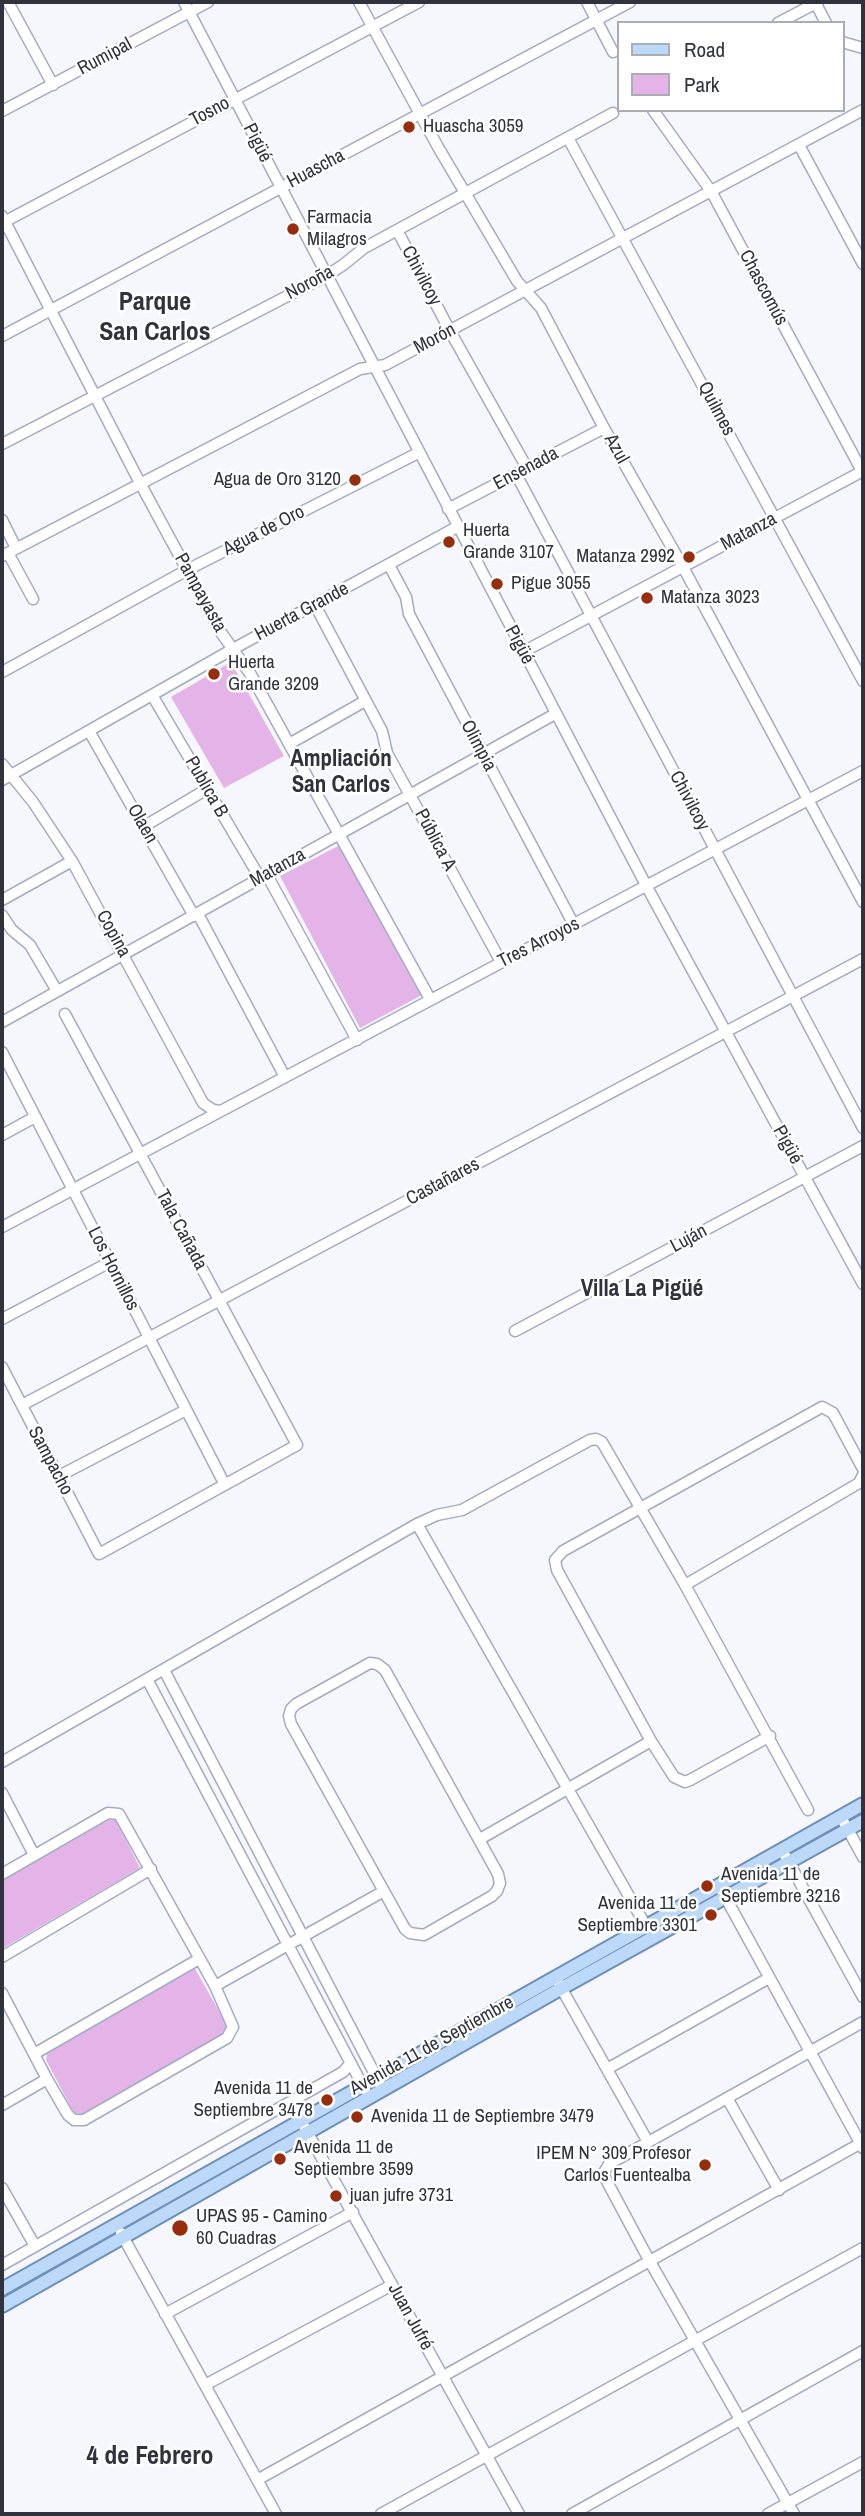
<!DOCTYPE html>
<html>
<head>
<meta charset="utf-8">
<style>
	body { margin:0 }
	#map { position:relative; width:865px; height:2516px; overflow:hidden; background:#f6f7fd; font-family:"Archivo Narrow",sans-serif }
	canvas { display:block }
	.frame { position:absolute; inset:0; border:4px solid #30333e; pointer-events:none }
	.legend { position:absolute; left:617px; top:21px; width:228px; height:91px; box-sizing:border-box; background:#fff; border:2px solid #acadb2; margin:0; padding:9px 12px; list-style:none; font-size:21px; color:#30333e }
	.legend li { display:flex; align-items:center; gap:14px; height:35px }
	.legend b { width:35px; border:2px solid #acadb2 }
</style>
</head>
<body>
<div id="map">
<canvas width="865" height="2516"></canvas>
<div class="frame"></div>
<ul class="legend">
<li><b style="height:9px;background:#bcd9fa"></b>Road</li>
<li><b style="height:19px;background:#e4b4e8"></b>Park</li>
</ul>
</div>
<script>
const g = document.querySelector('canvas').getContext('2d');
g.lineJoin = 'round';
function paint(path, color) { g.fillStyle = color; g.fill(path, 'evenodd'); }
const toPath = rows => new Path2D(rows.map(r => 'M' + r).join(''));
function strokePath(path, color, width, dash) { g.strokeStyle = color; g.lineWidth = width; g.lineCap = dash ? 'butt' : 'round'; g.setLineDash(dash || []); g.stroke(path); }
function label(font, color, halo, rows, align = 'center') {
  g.font = font + ' "Archivo Narrow",sans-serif'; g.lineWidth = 5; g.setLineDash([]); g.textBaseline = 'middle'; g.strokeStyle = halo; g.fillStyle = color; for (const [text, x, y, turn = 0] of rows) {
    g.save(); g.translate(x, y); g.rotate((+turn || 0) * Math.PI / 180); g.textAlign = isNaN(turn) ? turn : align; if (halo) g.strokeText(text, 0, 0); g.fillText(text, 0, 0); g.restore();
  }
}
const green = toPath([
	[231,662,284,756,224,788,171,697],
	[342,844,422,995,360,1028,280,876],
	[109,1820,116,1820,140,1868,2,1949,2,1881],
	[194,1967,227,2025,228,2029,224,2034,83,2114,74,2113,46,2060,47,2054]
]);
const minor = toPath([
	[8,2,53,85],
	[184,2,647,887,863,1284],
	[359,2,438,147,517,281,541,308,604,428,683,567,863,902],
	[587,2,613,52],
	[815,2,826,23],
	[778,23,818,2],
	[842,42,863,48],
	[653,110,711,191,863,473],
	[2,111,208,2],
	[568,138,863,681],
	[799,145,863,264],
	[2,216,140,483,220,631,251,675,430,999],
	[2,223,419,2],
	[397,230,450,331,527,468],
	[2,336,630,2],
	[2,444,326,276,343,265,364,248,613,113],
	[516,474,863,1128],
	[448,509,604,428],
	[2,520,16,548],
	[8,553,33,599],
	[2,556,360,369,385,365,863,110],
	[389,565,406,597,409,614,574,925],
	[315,605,382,731,387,753,501,962],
	[523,652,863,471],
	[2,672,187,570,418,453],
	[152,695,260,878],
	[89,731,194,916],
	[289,744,365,701],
	[2,764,33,802,72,861,203,1103,213,1110,221,1111,863,771],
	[2,780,233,649,457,527],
	[143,827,207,789],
	[267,875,357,1040],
	[2,900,72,861],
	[198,914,285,1077],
	[2,915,12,930,30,945,57,991],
	[2,1022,555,714],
	[2,1052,225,1485],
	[2,1135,35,1117],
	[2,1227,221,1111],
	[2,1319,110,1262],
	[515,1331,863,1146],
	[2,1367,99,1554,297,1445,65,1014],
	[22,1405,863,959],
	[59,1476,186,1410],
	[417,1524,437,1515,462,1510,590,1440,596,1439,602,1442,685,1585,808,1810],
	[685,1585,859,1483,863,1475],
	[370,1663,377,1664,385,1670,498,1874,500,1883,497,1891,492,1896,424,1935,410,1933,405,1929,291,1724,289,1716,291,1709,296,1704,370,1663],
	[164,1670,380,2084],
	[147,1679,365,2090],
	[770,1736,690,1780,685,1782,674,1777,651,1741,557,1570,555,1560,563,1551,822,1407,833,1413,863,1469],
	[2,1762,417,1524,646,1926],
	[2,1793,34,1855],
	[841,1817,863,1857],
	[480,1839,651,1741],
	[782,1850,863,1997],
	[2,1874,101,1817,108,1813,119,1814,215,1986,233,2027,227,2038,84,2120,74,2120,68,2115,47,2079,2,1993],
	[722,1891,863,2148],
	[2,1957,151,1869],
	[559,1984,648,2142],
	[215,1986,384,1891],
	[34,2054,199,1959],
	[607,2069,769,1978],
	[727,2098,779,2190],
	[2,2105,47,2079],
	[304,2126,519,2514],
	[2,2188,35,2246],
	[121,2233,276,2514],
	[2,2265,343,2072,350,2064],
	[165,2314,353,2212],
	[205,2385,392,2285],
	[257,2480,863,2142],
	[381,2514,863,2248],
	[572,2514,863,2351],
	[768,2514,863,2462],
	[794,2514,649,2260,603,2174,609,2164,863,2022]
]);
const major = toPath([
	[2,2289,863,1804],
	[2,2306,562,1988,863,1821]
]);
const markers = [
	[409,127,7,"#962e0e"],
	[293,229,7,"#962e0e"],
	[355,480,7,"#962e0e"],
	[449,542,7,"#962e0e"],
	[689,557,7,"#962e0e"],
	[497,584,7,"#962e0e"],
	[647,598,7,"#962e0e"],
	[214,674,7,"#962e0e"],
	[707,1886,7,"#962e0e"],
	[711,1915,7,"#962e0e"],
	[327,2100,7,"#962e0e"],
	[357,2117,7,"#962e0e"],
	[280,2159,7,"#962e0e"],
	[705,2165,7,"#962e0e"],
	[336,2196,7,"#962e0e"],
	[180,2228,9,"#962e0e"]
];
const streetNames = [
	["Rumipal",105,57,-28],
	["Tosno",210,112,-28],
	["Pigüé",257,143,63],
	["Huascha",316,169,-28],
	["Chivilcoy",421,276,62],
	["Noroña",310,283,-28],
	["Chascomús",763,288,62],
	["Morón",435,339,-28],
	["Quilmes",716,409,62],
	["Azul",616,449,61],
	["Ensenada",526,469,-28],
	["Agua de Oro",264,531,-27],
	["Matanza",749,532,-28],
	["Pampayasta",200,593,61],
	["Huerta Grande",302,612,-28],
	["Pigüé",519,645,62],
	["Olimpia",478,746,62],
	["Publica B",206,787,60],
	["Chivilcoy",689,801,62],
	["Olaen",142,824,60],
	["Pública A",435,840,62],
	["Matanza",278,868,-29],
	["Copina",113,934,61],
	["Tres Arroyos",539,943,-27],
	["Pigüé",787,1145,61],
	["Castañares",443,1182,-28],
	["Tala Cañada",181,1230,62],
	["Luján",689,1239,-28],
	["Los Hornillos",113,1269,63],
	["Sampacho",50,1461,62],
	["Avenida 11 de Septiembre",432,2046,-29],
	["Juan Jufré",410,2317,61]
];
const poiNames = [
	["Huascha 3059",423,127],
	["Farmacia",307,218],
	["Milagros",307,240],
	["Agua de Oro 3120",341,480,"right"],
	["Huerta",463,531],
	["Grande 3107",463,553],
	["Matanza 2992",675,557,"right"],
	["Pigue 3055",511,584],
	["Matanza 3023",661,598],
	["Huerta",228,663],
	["Grande 3209",228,685],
	["Avenida 11 de",721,1875],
	["Septiembre 3216",721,1897],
	["Avenida 11 de",697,1904,"right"],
	["Septiembre 3301",697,1926,"right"],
	["Avenida 11 de",313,2089,"right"],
	["Septiembre 3478",313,2111,"right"],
	["Avenida 11 de Septiembre 3479",371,2117],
	["Avenida 11 de",294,2148],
	["Septiembre 3599",294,2170],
	["IPEM N° 309 Profesor",691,2154,"right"],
	["Carlos Fuentealba",691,2176,"right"],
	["juan jufre 3731",350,2196],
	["UPAS 95 - Camino",196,2217],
	["60 Cuadras",196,2239]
];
const quarterNames = [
	["Ampliación",341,760],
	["San Carlos",341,786],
	["Villa La Pigüé",642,1290]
];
const districtNames = [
	["Parque",155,303],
	["San Carlos",155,333],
	["4 de Febrero",150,2457]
];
paint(green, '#e4b4e8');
strokePath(minor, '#a4aac6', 13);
strokePath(major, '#6e8fb6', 16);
strokePath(minor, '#fff', 10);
strokePath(major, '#bcd9fa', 12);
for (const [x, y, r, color] of markers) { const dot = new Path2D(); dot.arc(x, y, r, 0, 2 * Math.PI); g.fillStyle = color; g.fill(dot); strokePath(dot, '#fff', 2.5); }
label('19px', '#30333e', '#fff', streetNames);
label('19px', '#30333e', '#fff', poiNames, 'left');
label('bold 23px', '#30333e', '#fff', quarterNames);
label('bold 26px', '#30333e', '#fff', districtNames);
</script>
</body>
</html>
